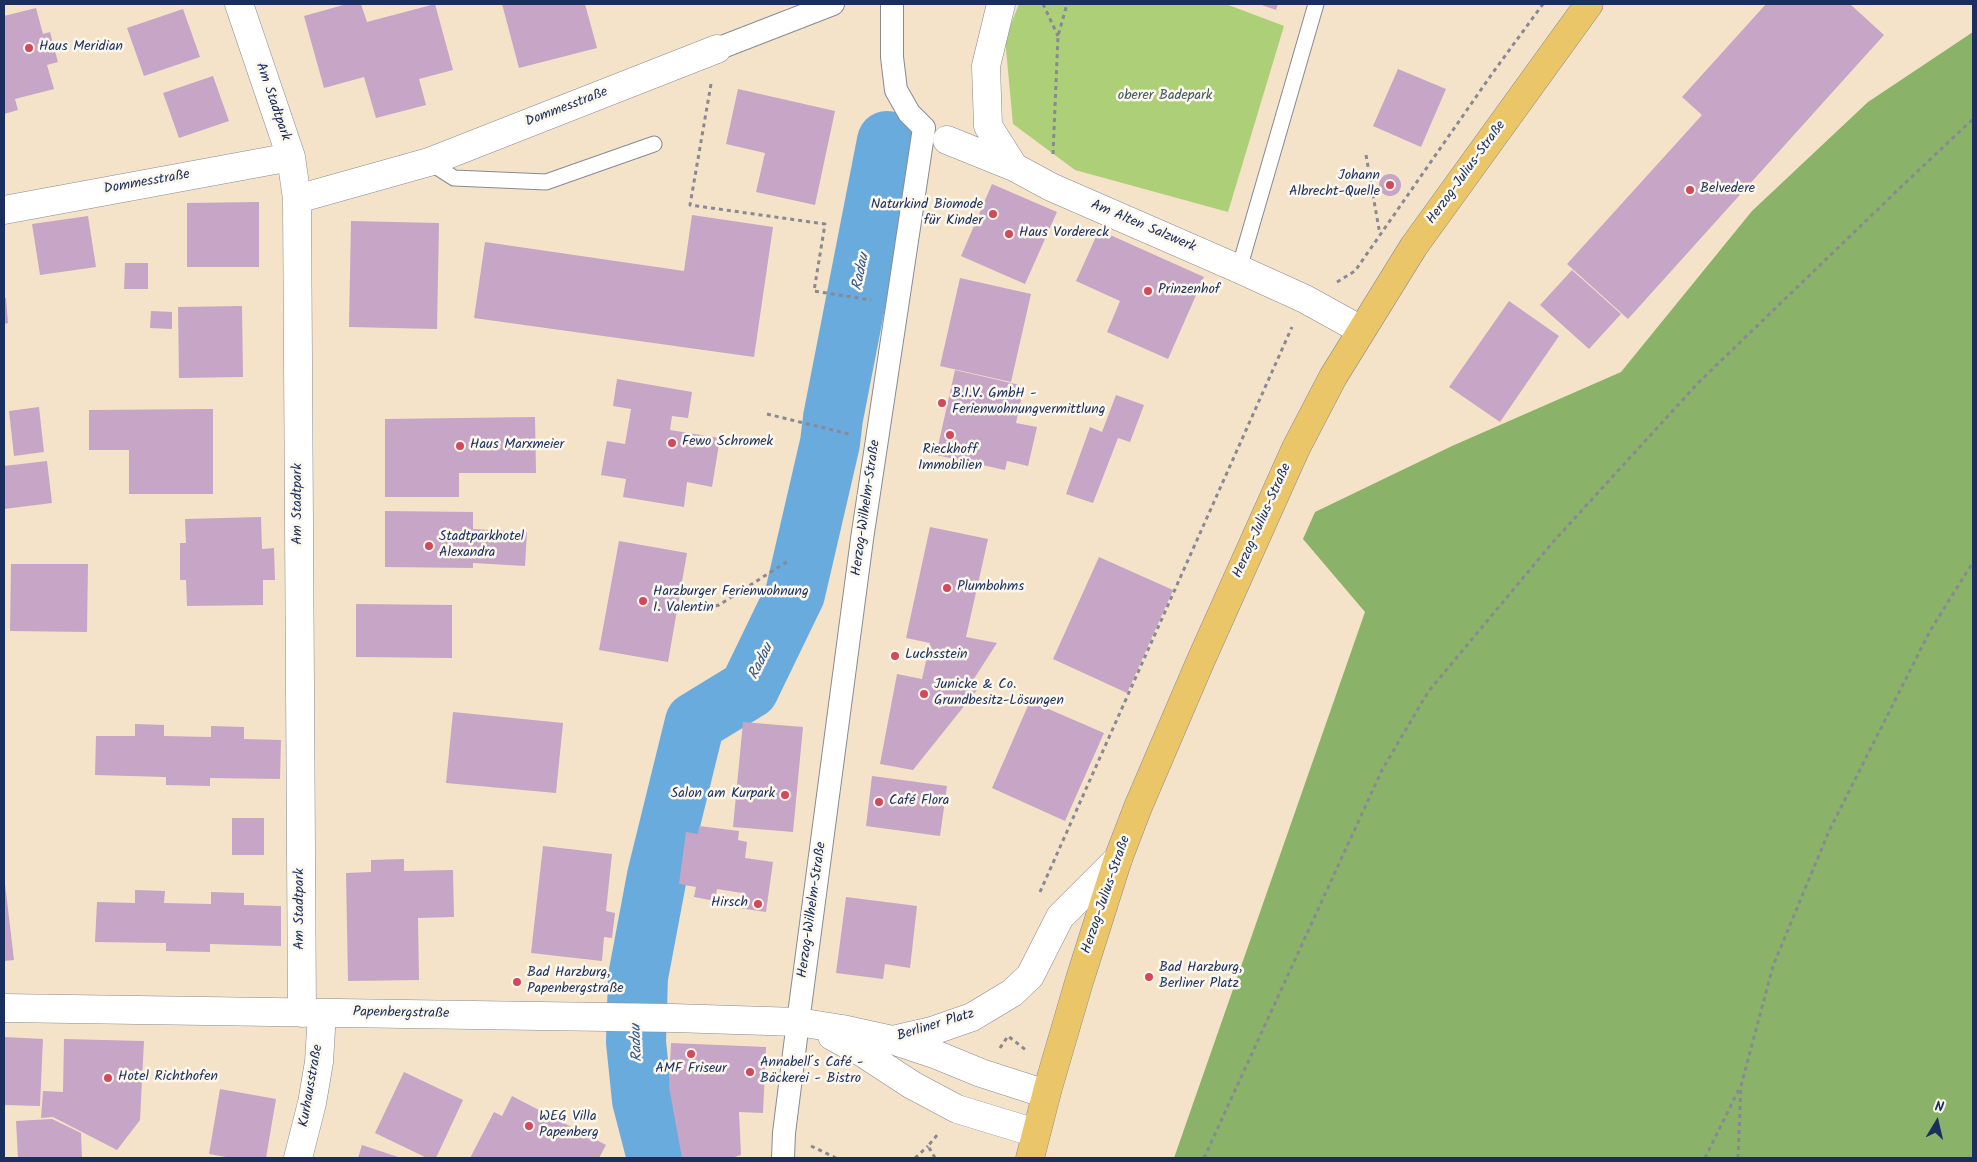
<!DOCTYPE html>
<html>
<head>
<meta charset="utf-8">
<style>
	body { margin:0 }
	#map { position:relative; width:1977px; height:1162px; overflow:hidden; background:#f4e3c9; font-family:Kalam,sans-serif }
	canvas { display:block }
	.frame { position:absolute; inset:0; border:5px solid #1b2f5e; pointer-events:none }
	.north { position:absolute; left:1912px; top:1097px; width:50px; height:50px; -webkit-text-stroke:4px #fbf7ec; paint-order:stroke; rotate:9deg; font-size:14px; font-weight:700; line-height:20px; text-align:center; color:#1b2f5e }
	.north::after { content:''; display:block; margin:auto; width:18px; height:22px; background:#1b2f5e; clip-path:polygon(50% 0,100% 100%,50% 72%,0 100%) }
</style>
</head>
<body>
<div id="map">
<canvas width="1977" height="1162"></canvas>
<div class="frame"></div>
<div class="north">N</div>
</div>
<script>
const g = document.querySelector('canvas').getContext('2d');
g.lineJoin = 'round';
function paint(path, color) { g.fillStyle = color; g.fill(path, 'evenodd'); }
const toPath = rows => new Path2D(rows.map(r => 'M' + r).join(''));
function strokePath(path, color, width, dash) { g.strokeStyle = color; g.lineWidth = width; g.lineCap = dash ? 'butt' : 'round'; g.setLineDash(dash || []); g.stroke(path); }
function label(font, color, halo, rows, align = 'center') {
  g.font = font + ' Kalam,sans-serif'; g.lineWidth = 5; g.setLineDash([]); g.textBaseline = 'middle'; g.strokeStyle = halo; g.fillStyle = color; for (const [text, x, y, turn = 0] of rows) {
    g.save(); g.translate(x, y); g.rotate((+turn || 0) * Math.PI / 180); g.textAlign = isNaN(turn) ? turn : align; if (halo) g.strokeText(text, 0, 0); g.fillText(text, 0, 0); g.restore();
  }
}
const green = toPath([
	[1019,4,1226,4,1284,26,1228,212,1075,170,1013,124,1005,39]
]);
const forest = toPath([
	[1973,32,1973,1158,1174,1158,1365,612,1303,539,1315,512,1452,446,1621,372,1752,211,1868,102]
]);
const river = toPath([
	[657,1158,642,1100,636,1042,638,977,657,876,695,722,749,689,795,594,830,443,833,418,887,141]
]);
const building = toPath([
	[347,4,361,4,367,22,435,4,453,70,419,79,426,105,376,118,364,77,324,88,304,16],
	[502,4,585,4,597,48,519,68],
	[1259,4,1278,4,1276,10],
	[1766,4,1850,4,1884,35,1628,319,1567,264,1702,115,1682,97],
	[36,8,43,34,50,32,58,62,47,65,54,89,15,99,18,110,4,114,4,16],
	[183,9,200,57,144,76,127,28],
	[1398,69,1446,89,1421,147,1373,126],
	[213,76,229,121,179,138,163,93],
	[738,89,835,111,815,205,756,192,765,153,726,144],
	'1379 185a11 11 0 1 1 22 0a11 11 0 1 1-22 0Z',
	[992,184,1057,212,1025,284,961,256],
	[259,202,259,267,187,267,187,203],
	[692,215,773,227,754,357,474,318,485,242,684,271],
	[88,216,96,267,40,275,32,224],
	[351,221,439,223,437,329,349,327],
	[1099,230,1204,277,1168,359,1107,332,1120,301,1076,281],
	[125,263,148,263,148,289,124,289],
	[1572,270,1621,314,1589,349,1540,305],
	[960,278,1031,294,1011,382,940,366],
	[4,298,6,298,8,323,4,324],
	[1509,301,1559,336,1500,422,1449,387],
	[242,306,243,377,179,378,178,307],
	[151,311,172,312,172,329,150,328],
	[955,370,1024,386,1016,423,1037,427,1028,466,1007,461,1005,470,936,455],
	[617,379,692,392,688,418,672,416,670,430,720,438,712,487,687,482,684,507,623,497,626,479,601,475,607,441,625,444,631,409,613,406],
	[1116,395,1144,405,1130,442,1118,438,1093,503,1066,494,1090,427,1102,432],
	[39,407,44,452,14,456,9,411],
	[213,409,213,494,129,494,129,450,89,450,89,410],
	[535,417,536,473,459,473,459,497,385,497,385,419],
	[47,461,52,503,4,509,4,466],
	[385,511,473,512,473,529,527,532,525,566,473,563,473,568,385,567],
	[261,517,262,549,274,548,275,580,263,580,263,605,187,606,186,580,180,580,180,543,186,543,185,519],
	[930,527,988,539,966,637,997,643,968,688,977,690,913,770,880,764,897,674,922,679,930,643,906,638],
	[619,541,687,553,668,662,599,650],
	[1099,557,1173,590,1127,693,1053,659],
	[11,564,88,564,87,632,10,631],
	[356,604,452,605,452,658,356,657],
	[1030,701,1104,733,1065,821,992,788],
	[453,712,563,723,556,793,446,783],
	[743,722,803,727,793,832,733,827],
	[135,724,164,725,164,736,211,737,211,726,244,727,244,739,281,740,280,779,210,778,210,786,166,785,166,777,95,775,96,736,135,736],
	[872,776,947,786,940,836,866,826],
	[232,818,264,818,264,855,232,855],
	[699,826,739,831,738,840,747,842,745,858,773,862,766,912,739,908,742,893,717,889,715,901,694,897,696,887,679,884,686,832,698,834],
	[543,846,612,854,606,911,615,913,612,938,604,937,602,961,531,953],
	[404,859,404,871,453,870,454,917,418,918,419,980,348,981,346,873,371,872,371,860],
	[4,875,14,960,4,961],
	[135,890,165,891,164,903,211,904,211,892,244,893,244,905,281,906,281,946,210,944,210,952,166,951,166,943,95,942,97,902,135,903],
	[846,897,917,906,910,968,885,964,883,979,836,973],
	[4,1037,43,1039,40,1106,4,1105],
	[64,1039,144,1041,140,1120,117,1150,53,1117,41,1118,43,1091,63,1092],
	[671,1043,766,1047,763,1113,739,1112,741,1155,731,1158,682,1158,669,1087],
	[404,1072,463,1100,436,1158,427,1158,375,1133],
	[220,1089,276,1099,266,1158,232,1158,209,1154],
	[512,1096,606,1145,599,1158,470,1158,494,1112,502,1116],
	[52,1119,81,1133,82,1158,18,1158,16,1121],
	[362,1145,401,1158,358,1158]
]);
const path = toPath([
	[1043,4,1058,36],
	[711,84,690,205,825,224,814,291,871,300],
	[1053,154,1058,36,1067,4],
	[1366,155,1380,235],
	[1337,282,1355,271,1494,71,1543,4],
	[767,414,849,434],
	[700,610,719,605,788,561],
	[1040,892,1292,327],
	[1000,1048,1008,1036,1027,1051],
	[811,1146,836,1158],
	[915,1158,928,1146],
	[935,1158,928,1146,938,1134],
	[1204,1158,1382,770,1428,692,1553,542,1699,382,1903,185,1973,119],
	[1705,1158,1740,1087],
	[1738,1158,1741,1086,1773,966,1829,831,1930,631,1973,562]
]);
const service = toPath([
	[429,162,454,178,546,182,654,144],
	[1239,269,1316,4]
]);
const pedestrian = toPath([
	[717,49,833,4],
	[783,1158,784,1133,798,1022,862,539,924,128,909,113,896,90,892,57,892,4]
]);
const minor = toPath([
	[239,4,291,157,297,199,302,1013],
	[1001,4,986,66,988,126,1014,167],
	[947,140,1014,167,1051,187,1239,269,1305,299,1361,330],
	[297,199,429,162,717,49],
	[4,210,291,157],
	[4,1008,673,1018,798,1022,842,1029,892,1040,937,1055,981,1073,1046,1094],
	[832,1036,863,1053,912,1085,957,1109,1036,1133],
	[893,1040,932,1031,972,1017,1012,993,1030,976,1060,917,1118,859],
	[298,1158,312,1103,319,1062,322,1013]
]);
const primary = toPath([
	[1030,1158,1048,1088,1079,982,1118,859,1138,807,1201,660,1296,448,1333,377,1414,246,1589,4]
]);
const markers = [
	[29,48,5,"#d1495b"],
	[1390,185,5,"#d1495b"],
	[1690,190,5,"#d1495b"],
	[993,214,5,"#d1495b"],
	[1009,234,5,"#d1495b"],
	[1148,291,5,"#d1495b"],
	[942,403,5,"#d1495b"],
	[950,435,5,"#d1495b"],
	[672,443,5,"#d1495b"],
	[460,446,5,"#d1495b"],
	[429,546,5,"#d1495b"],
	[947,588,5,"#d1495b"],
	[643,601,5,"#d1495b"],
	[895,656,5,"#d1495b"],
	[924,694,5,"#d1495b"],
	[785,795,5,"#d1495b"],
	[879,802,5,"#d1495b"],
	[758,904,5,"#d1495b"],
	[1149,977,5,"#d1495b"],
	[517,982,5,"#d1495b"],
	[691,1054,5,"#d1495b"],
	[750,1072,5,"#d1495b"],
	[108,1078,5,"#d1495b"],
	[529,1126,5,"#d1495b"]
];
const poiNames = [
	["Haus Meridian",39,48],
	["Johann",1380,177,"right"],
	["Albrecht-Quelle",1380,193,"right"],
	["Belvedere",1700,190],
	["Naturkind Biomode",983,206,"right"],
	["für Kinder",983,222,"right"],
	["Haus Vordereck",1019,234],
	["Prinzenhof",1158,291],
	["B.I.V. GmbH -",952,395],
	["Ferienwohnungvermittlung",952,411],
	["Fewo Schromek",682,443],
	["Haus Marxmeier",470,446],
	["Rieckhoff",950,451,"center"],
	["Immobilien",950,467,"center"],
	["Stadtparkhotel",439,538],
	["Alexandra",439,554],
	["Plumbohms",957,588],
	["Harzburger Ferienwohnung",653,593],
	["I. Valentin",653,609],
	["Luchsstein",905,656],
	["Junicke & Co.",934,686],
	["Grundbesitz-Lösungen",934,702],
	["Salon am Kurpark",775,795,"right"],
	["Café Flora",889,802],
	["Hirsch",748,904,"right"],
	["Bad Harzburg,",1159,969],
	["Berliner Platz",1159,985],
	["Bad Harzburg,",527,974],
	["Papenbergstraße",527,990],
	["Annabell´s Café -",760,1064],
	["Bäckerei - Bistro",760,1080],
	["AMF Friseur",691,1070,"center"],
	["Hotel Richthofen",118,1078],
	["WEG Villa",539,1118],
	["Papenberg",539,1134]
];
const parkNames = [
	["oberer Badepark",1165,97]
];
const streetNames = [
	["Am Stadtpark",272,102,71],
	["Dommesstraße",567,108,-21],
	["Herzog-Julius-Straße",1467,173,-54],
	["Dommesstraße",147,183,-10],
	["Am Alten Salzwerk",1143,227,23],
	["Am Stadtpark",299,504,-90],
	["Herzog-Wilhelm-Straße",867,508,-82],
	["Herzog-Julius-Straße",1263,521,-66],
	["Herzog-Julius-Straße",1107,895,-71],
	["Am Stadtpark",301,909,-90],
	["Herzog-Wilhelm-Straße",813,910,-82],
	["Papenbergstraße",401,1014,1],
	["Berliner Platz",936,1026,-17],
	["Kurhausstraße",312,1086,-80]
];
const waterNames = [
	["Radau",862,272,-79],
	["Radau",762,662,-64],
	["Radau",638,1043,-92]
];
paint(green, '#adcf78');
paint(forest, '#8ab268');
strokePath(river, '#6aabde', 60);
paint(building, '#c7a5c6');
strokePath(service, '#888994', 17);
strokePath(pedestrian, '#888994', 24);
strokePath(minor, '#888994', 29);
strokePath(primary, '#888994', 29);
strokePath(path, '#888994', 3, [4, 4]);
strokePath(service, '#fff', 15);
strokePath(pedestrian, '#fff', 22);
strokePath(minor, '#fff', 28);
strokePath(primary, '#ebc669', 28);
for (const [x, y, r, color] of markers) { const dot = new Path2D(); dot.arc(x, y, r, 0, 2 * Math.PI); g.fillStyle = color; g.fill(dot); strokePath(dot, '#fbf7ec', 2); }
label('14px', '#1b2f5e', '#fbf7ec', poiNames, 'left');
label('14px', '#405764', '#fbf7ec', parkNames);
label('14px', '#1b2f5e', '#fbf7ec', streetNames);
label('italic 15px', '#375a8b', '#fbf7ec', waterNames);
</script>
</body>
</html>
